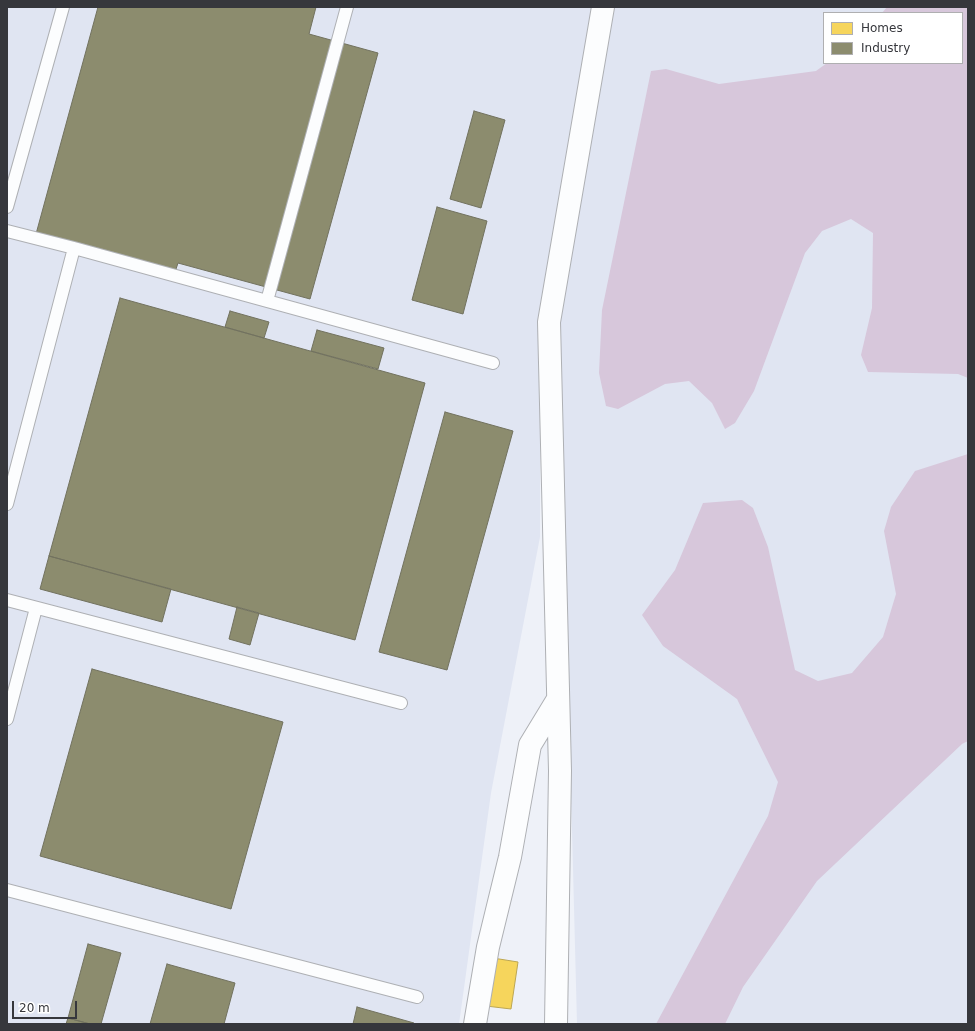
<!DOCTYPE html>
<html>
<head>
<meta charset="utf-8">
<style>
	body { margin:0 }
	#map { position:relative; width:975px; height:1031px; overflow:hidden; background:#eef1f8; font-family:"DejaVu Sans",sans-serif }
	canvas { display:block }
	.frame { position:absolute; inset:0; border:8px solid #36373c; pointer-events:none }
	.legend { position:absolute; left:823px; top:12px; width:140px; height:52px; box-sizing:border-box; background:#fff; border:1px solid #afafb1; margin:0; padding:5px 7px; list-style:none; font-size:12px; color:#36373c }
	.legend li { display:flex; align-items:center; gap:8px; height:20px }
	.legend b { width:20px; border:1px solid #afafb1 }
	.scale { position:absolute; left:12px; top:1001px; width:65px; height:18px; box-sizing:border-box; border:2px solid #36373c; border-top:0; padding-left:5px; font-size:12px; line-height:14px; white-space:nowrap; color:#36373c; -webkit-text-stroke:3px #fff; paint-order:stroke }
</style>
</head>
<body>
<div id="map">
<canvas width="975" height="1031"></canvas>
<div class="frame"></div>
<ul class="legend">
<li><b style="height:11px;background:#f6d55c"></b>Homes</li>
<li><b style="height:11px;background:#8c8c6e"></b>Industry</li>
</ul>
<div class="scale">20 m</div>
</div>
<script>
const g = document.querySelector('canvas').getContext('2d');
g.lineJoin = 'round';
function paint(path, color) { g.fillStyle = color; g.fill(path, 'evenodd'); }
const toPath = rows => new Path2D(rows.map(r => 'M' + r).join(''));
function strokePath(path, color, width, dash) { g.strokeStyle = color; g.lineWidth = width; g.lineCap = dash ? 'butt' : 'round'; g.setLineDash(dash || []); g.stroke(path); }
const built = toPath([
	[7,7,595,7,540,320,540,537,491,793,459,1024,7,1024],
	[614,7,968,7,968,1024,577,1024,559,324],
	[824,13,962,13,962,63,824,63]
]);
const forest = toPath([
	[887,7,968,7,968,378,958,374,868,372,861,355,872,308,873,233,851,219,822,231,805,253,754,391,735,423,725,429,712,403,689,381,665,384,618,409,606,406,599,373,602,310,651,71,666,69,719,84,816,71,827,63,962,63,962,13,882,13],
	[968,454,968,741,962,744,817,881,743,987,725,1024,656,1024,768,816,778,782,737,699,663,646,642,615,675,570,703,503,742,500,753,508,768,547,795,670,818,681,852,673,883,637,896,594,884,531,891,507,915,471]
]);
const homes = toPath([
	[493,958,518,962,511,1009,486,1006,493,958]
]);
const industry = toPath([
	[98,7,316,7,309,34,378,53,310,299,178,263,175,272,36,234,98,7],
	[474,111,505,120,481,208,450,199,474,111],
	[437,207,487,221,463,314,412,300,437,207],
	[120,298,425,383,355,640,49,556,120,298],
	[230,311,269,322,264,338,225,327,230,311],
	[317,330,384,348,378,369,311,351,317,330],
	[445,412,513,431,447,670,379,652,445,412],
	[49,556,171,589,162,622,40,589,49,556],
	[237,607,259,613,250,645,229,639,237,607],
	[92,669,283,722,231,909,40,856,92,669],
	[88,944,121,953,101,1024,90,1024,68,1018,88,944],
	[167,964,235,983,224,1024,150,1024,167,964],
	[357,1007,414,1023,414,1024,353,1024,357,1007],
	[68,1018,90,1024,66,1024,68,1018]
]);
const lane = toPath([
	[7,207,63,7],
	[7,231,74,248,493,363],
	[267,301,347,7],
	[7,504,74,248],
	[7,600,401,703],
	[7,719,36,608],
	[7,890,417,997]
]);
const street = toPath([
	[475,1024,488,947,510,857,530,745,558,699],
	[556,1024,560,771,549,322,603,7]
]);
paint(built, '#e0e5f2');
paint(forest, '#d7c7db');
paint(homes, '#f6d55c');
strokePath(homes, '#bca652', 1);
paint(industry, '#8c8c6e');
strokePath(industry, '#72725f', 1);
strokePath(lane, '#aeb0b4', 14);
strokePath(street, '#aeb0b4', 24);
strokePath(lane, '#fcfdfe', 12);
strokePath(street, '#fcfdfe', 22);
</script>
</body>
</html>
